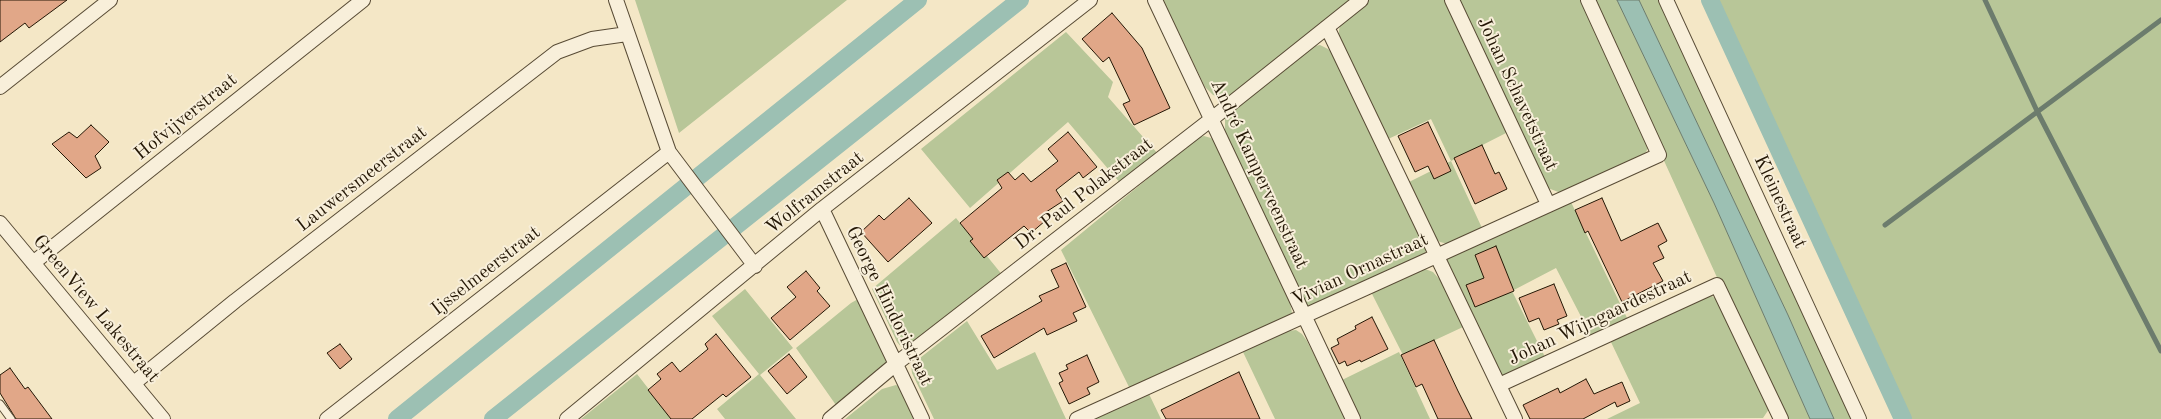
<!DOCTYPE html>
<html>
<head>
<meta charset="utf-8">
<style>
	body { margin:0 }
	canvas { display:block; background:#f4e7c6 }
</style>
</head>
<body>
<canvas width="2161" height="419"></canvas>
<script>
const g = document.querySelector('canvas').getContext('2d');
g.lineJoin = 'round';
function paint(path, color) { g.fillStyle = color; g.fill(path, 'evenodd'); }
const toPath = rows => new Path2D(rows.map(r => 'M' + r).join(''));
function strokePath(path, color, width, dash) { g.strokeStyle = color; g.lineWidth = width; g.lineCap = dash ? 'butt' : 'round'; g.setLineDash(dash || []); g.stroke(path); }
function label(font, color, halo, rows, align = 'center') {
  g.font = font + ' "Old Standard TT",serif'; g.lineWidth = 4; g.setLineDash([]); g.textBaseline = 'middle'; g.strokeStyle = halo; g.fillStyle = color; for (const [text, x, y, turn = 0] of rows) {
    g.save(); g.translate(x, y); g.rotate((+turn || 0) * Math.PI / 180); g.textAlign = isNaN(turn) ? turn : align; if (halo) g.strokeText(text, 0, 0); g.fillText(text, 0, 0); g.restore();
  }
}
const green = toPath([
	[635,0,847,0,679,133],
	[1163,0,1354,0,1234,94,1224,98,1213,95,1205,87],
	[1369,0,1447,0,1508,132,1451,161,1482,228,1448,244,1440,242,1434,237,1409,182,1451,161,1431,119,1386,140,1339,38,1339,30,1341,22],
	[1456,0,1585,0,1649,146,1645,154,1561,193,1545,187],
	[1591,0,1617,0,1714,203,1810,419,1784,419,1720,284],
	[1639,0,1661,0,1852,419,1834,419,1788,315],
	[1710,0,2161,0,2161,419,1903,419],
	[1066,32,1113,82,1108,97,1158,154,1121,184,1068,122,970,208,921,149],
	[1320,45,1328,49,1336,56,1426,244,1426,251,1423,257,1309,310,1225,131,1225,118,1232,109,1310,47],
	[1204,136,1211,138,1217,144,1290,302,1292,313,1286,320,1131,391,1061,250,1197,138],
	[1570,200,1628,320,1592,338,1556,268,1512,291,1546,359,1501,376,1446,266,1447,258],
	[956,218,1004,277,909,351,902,348,897,342,872,289],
	[1425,269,1433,272,1441,281,1463,327,1403,355,1371,292],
	[745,289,793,348,760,375,796,419,725,419,717,409,759,374,712,316],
	[1712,296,1722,304,1769,409,1763,418,1607,419,1640,403,1610,340,1701,297],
	[860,298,892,364,838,408,796,348,851,303],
	[967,321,997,370,1035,352,1066,419,934,419,912,373,911,365],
	[1296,330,1302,334,1307,341,1346,419,1275,419,1243,352,1288,331],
	[1399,352,1430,419,1361,419,1342,380],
	[637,374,672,419,581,419],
	[896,385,903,389,917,419,845,419,882,389],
	[1149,394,1161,419,1094,419]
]);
const water = toPath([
	[1617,0,1639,0,1788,315,1834,419,1810,419,1714,203,1617,0]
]);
const stream = toPath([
	[1985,0,2037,111,2161,351],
	[1885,225,2161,20]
]);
const canal = toPath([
	[1710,0,1903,419],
	[397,419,918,0],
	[493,419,1020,0]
]);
const building = toPath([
	[0,0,67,0,29,28,25,23,0,42,0,0],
	[1112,13,1142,48,1170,108,1134,125,1123,104,1130,101,1109,57,1103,62,1082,39,1112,13],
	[1428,122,1451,171,1434,179,1428,166,1415,172,1398,136,1428,122],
	[91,125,109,142,95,156,101,168,86,178,52,144,69,132,77,138,91,125],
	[1068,132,1097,167,1083,178,1079,172,1056,190,1063,201,1040,216,1045,221,1031,233,1024,226,984,258,970,241,973,239,960,223,1002,188,997,180,1008,172,1015,180,1023,173,1031,182,1058,161,1048,149,1068,132],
	[1482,145,1495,174,1499,172,1507,189,1475,204,1454,158,1482,145],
	[909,198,932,223,888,262,861,232,879,215,884,220,909,198],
	[1602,198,1621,241,1658,223,1667,241,1658,246,1664,258,1653,263,1663,281,1622,302,1588,231,1585,233,1575,210,1602,198],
	[1496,246,1514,291,1475,307,1466,285,1484,278,1475,255,1496,246],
	[1066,263,1086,307,1073,313,1077,321,1047,335,1044,328,994,358,981,336,1042,301,1039,296,1059,287,1051,270,1066,263],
	[806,271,820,288,817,291,830,306,790,340,771,318,796,297,787,287,806,271],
	[1554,284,1567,316,1557,320,1559,324,1544,330,1539,318,1529,322,1519,298,1554,284],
	[1372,317,1388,349,1361,362,1360,360,1347,366,1345,361,1339,364,1331,348,1339,344,1337,339,1356,329,1355,326,1372,317],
	[716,334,751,377,726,397,723,394,692,419,671,419,648,390,661,379,657,374,672,362,680,372,708,349,705,344,716,334],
	[1434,340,1458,391,1472,419,1438,419,1422,384,1416,387,1401,355,1434,340],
	[340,344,352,359,340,369,327,353,340,344],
	[789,354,807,377,787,394,768,371,789,354],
	[1087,355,1099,382,1087,388,1090,394,1069,404,1059,383,1063,381,1059,373,1068,369,1066,365,1087,355],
	[10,368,25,389,28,387,52,419,16,419,0,393,0,375,10,368],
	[1239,372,1260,419,1166,419,1161,410,1239,372],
	[1586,379,1594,394,1622,382,1630,401,1617,407,1615,402,1583,419,1530,419,1523,405,1558,388,1560,393,1586,379]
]);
const service = toPath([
	[0,404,11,419]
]);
const minor = toPath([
	[616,0,669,152,755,266],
	[1155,0,1353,419],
	[1452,0,1548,204],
	[1666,0,1859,419],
	[1327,27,1515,419],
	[0,87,110,0],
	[822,209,922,419],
	[0,223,163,419],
	[33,263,363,0],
	[134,383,235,301,557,52,592,39,627,34],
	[1499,385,1717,285,1781,419],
	[327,419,669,152],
	[567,419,822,209,1090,0],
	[830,419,897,363,1213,118,1361,0],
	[1077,419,1659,155,1588,0]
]);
const streetNames = [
	["Johan Schavetstraat",1517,94,65],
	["Hofvijverstraat",186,117,-39],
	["André Kamperveenstraat",1259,174,65],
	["Lauwersmeerstraat",362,179,-38],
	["Wolframstraat",815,193,-39],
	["Dr. Paul Polakstraat",1084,194,-38],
	["Kleinestraat",1780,202,65],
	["Vivian Ornastraat",1360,270,-25],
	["Ijsselmeerstraat",486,271,-38],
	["George Hindoristraat",889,306,64],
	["GreenView Lakestraat",96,309,50],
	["Johan Wijngaardestraat",1600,318,-25]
];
paint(green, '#b8c698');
paint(water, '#9cc0b3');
strokePath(water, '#6c7c6d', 1);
strokePath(stream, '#6c7c6d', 5);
strokePath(canal, '#9cc0b3', 18);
paint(building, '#e1a788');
strokePath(building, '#241705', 1);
strokePath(service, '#584b35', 9);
strokePath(minor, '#584b35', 16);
strokePath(service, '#f8efda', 7);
strokePath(minor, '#f8efda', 14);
label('19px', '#241705', '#f8efda', streetNames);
</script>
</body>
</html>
